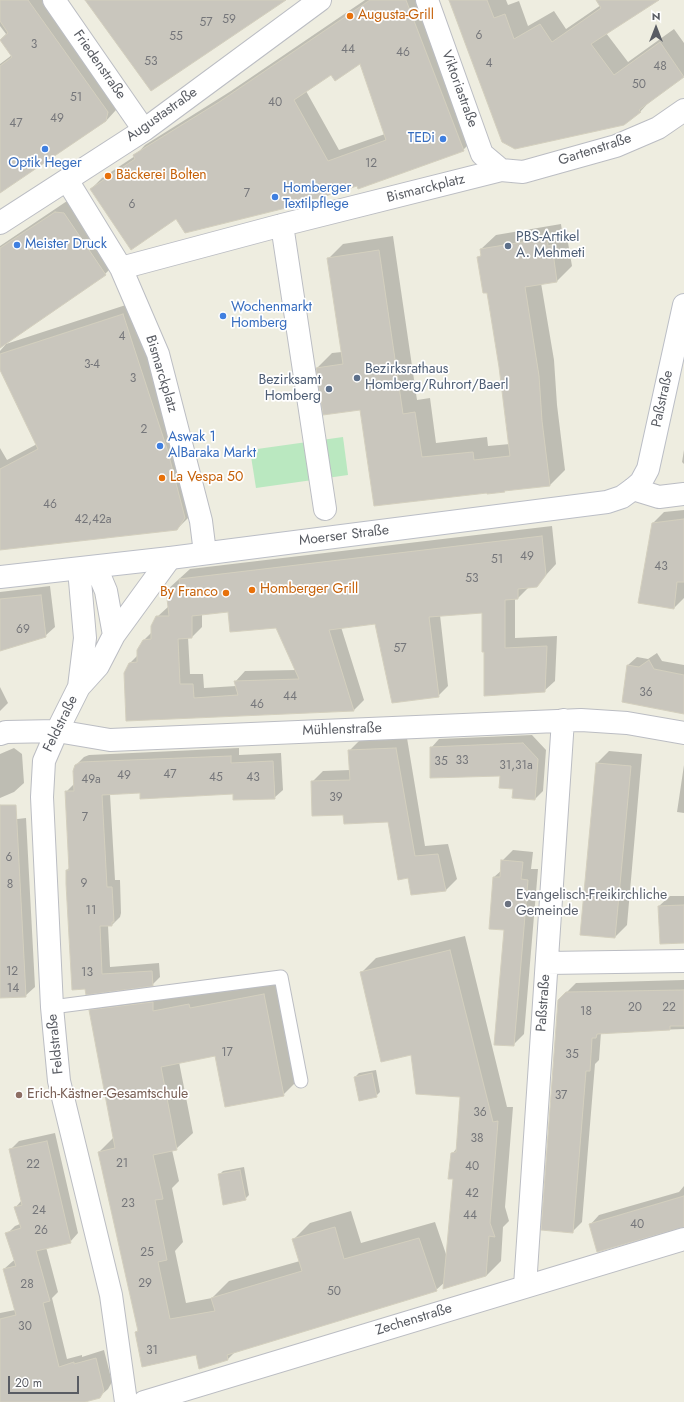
<!DOCTYPE html>
<html>
<head>
<meta charset="utf-8">
<style>
	body { margin:0 }
	#map { position:relative; width:684px; height:1402px; overflow:hidden; background:#eeede0; font-family:Jost,sans-serif }
	canvas { display:block }
	.north { position:absolute; left:636px; top:8px; width:40px; height:40px; -webkit-text-stroke:3px #fff; paint-order:stroke; rotate:0deg; font-size:11px; font-weight:700; line-height:16px; text-align:center; color:#595c63 }
	.north::after { content:''; display:block; margin:auto; width:14px; height:18px; background:#595c63; clip-path:polygon(50% 0,100% 100%,50% 72%,0 100%) }
	.scale { position:absolute; left:8px; top:1376px; width:71px; height:18px; box-sizing:border-box; border:2px solid #595c63; border-top:0; padding-left:5px; font-size:12px; line-height:14px; white-space:nowrap; color:#595c63; -webkit-text-stroke:3px #fff; paint-order:stroke }
</style>
</head>
<body>
<div id="map">
<canvas width="684" height="1402"></canvas>
<div class="north">N</div>
<div class="scale">20 m</div>
</div>
<script>
const g = document.querySelector('canvas').getContext('2d');
g.lineJoin = 'round';
function paint(path, color) { g.fillStyle = color; g.fill(path, 'evenodd'); }
const toPath = rows => new Path2D(rows.map(r => 'M' + r).join(''));
function strokePath(path, color, width, dash) { g.strokeStyle = color; g.lineWidth = width; g.lineCap = dash ? 'butt' : 'round'; g.setLineDash(dash || []); g.stroke(path); }
function label(font, color, halo, rows, align = 'center') {
  g.font = font + ' Jost,sans-serif'; g.lineWidth = 3.5; g.setLineDash([]); g.textBaseline = 'middle'; g.strokeStyle = halo; g.fillStyle = color; for (const [text, x, y, turn = 0] of rows) {
    g.save(); g.translate(x, y); g.rotate((+turn || 0) * Math.PI / 180); g.textAlign = isNaN(turn) ? turn : align; if (halo) g.strokeText(text, 0, 0); g.fillText(text, 0, 0); g.restore();
  }
}
const green = toPath([
	[343,437,348,475,256,488,250,450]
]);
const shadow = toPath([
	[0,0,45,0,118,102,116,110,106,121,0,192,0,64,12,55,1,39,6,34,0,26],
	[365,0,421,0,474,139,463,150,358,185,177,218,91,189,102,178,135,156,145,145,231,91],
	[360,62,385,134,339,150,306,91,331,73],
	[449,0,506,0,508,5,519,1,528,26,554,11,566,29,601,5,597,0,654,0,606,33,628,62,674,29,684,43,684,76,651,100,640,112,623,124],
	[67,201,75,203,116,263,105,274,0,347,0,246],
	[561,224,562,231,566,231,572,266,557,281,541,283,554,360,557,405,565,470,550,485,506,490,504,491,487,492,375,505,361,409,317,368,332,353,342,352,329,258,343,244,393,236,417,400,430,398,436,443,487,437,488,446,510,444,500,367,488,292,479,257,482,254,481,249,496,235],
	[135,302,189,517,177,529,0,549,0,448,7,460,37,444,0,368,0,351,6,344],
	[684,450,684,464,682,462],
	[684,510,684,598,674,608,653,523,664,512],
	[552,526,556,564,536,586,528,588,518,598,515,598,515,638,557,636,555,681,544,691,485,695,483,612,440,615,448,686,438,696,376,623,341,627,364,700,354,710,127,720,130,663,138,655,144,640,152,632,157,617,169,606,167,590,190,569],
	[228,611,276,627,296,670,245,671,235,682,236,686,204,688,203,674,190,674,188,637,192,637,202,627,202,614],
	[50,586,55,627,45,636,0,650,0,592],
	[657,653,662,661,684,665,684,712,624,701,628,665,637,657,648,659],
	[0,687,8,703,0,711],
	[532,735,546,750,543,791,535,799,514,788,501,774,431,748,439,739],
	[407,738,425,846,448,844,457,879,446,890,411,894,408,877,388,821,344,814,312,782,323,771,350,770,349,751,360,740],
	[14,748,22,754,24,783,14,792,0,798,0,754],
	[239,748,239,755,281,753,283,790,274,798,234,793,141,792,110,794,115,880,120,880,121,913,120,917,112,925,108,925,110,967,159,963,160,977,152,985,86,993,67,870,70,867,66,792,74,784,75,766,84,757,89,755],
	[609,751,642,754,627,925,615,937,597,763],
	[684,765,684,813,677,812],
	[26,818,35,987,25,996,0,997,0,821],
	[513,850,533,852,531,869,538,869,524,1034,513,1045,505,930,494,877,502,870,502,861],
	[670,896,684,896,684,942,659,906],
	[465,936,507,1107,513,1107,505,1207,509,1221,503,1227,501,1261,486,1276,445,1282,436,1290,236,1351,228,1359,196,1354,136,1332,139,1329,99,1152,114,1137,90,1011,106,994,280,978,300,1078,283,1095,216,1055,179,1062,193,1133,176,1149,172,1150,179,1181,172,1188,183,1242,175,1251,186,1303,212,1298,229,1281,300,1261,294,1239,310,1223,351,1211,361,1243,435,1222,447,1257,454,1178,452,1154,457,1148,461,1096,411,1054,361,973,376,958],
	[684,980,684,1029,601,1032,599,1060,595,1064,582,1222,572,1232,559,1000,576,983],
	[376,1070,380,1092,376,1096,355,1077,359,1073],
	[55,1133,78,1233,70,1242,46,1247,58,1292,52,1298,67,1359,82,1355,82,1357,104,1350,112,1382,108,1389,99,1397,82,1402,0,1402,0,1313,15,1310,4,1269,13,1261,15,1260,7,1234,15,1226,20,1224,15,1208,22,1200,10,1150,19,1141],
	[244,1167,249,1195,245,1199,219,1175,223,1171],
	[684,1186,684,1225,590,1225,599,1215,679,1192]
]);
const building = toPath([
	[0,0,28,0,108,112,106,121,0,193,0,66,12,57,0,40,8,33,0,21,0,0],
	[85,0,286,0,151,91,85,0],
	[370,0,406,0,464,151,358,189,357,186,294,206,185,233,176,219,131,250,90,189,135,159,133,155,219,102,370,0],
	[360,64,386,140,328,161,294,100,331,75,335,81,360,64],
	[449,0,487,0,494,18,505,14,514,39,540,24,552,42,601,8,596,0,659,0,591,44,614,75,660,42,684,77,639,110,641,112,624,125,515,149,502,142,449,0],
	[55,212,64,213,106,275,0,348,0,248,55,212],
	[547,238,548,246,552,245,557,282,525,287,539,376,542,421,550,486,504,491,505,492,487,494,487,493,374,506,360,410,323,415,316,368,343,364,327,258,379,250,403,414,415,412,422,457,473,452,474,460,510,456,499,367,489,305,487,293,483,293,477,257,481,256,480,249,547,238],
	[123,314,168,452,185,518,177,530,0,550,0,469,38,449,0,370,0,354,123,314],
	[684,519,684,582,677,582,674,609,638,603,652,523,684,519],
	[542,536,546,575,537,587,518,589,518,599,505,600,505,648,547,646,545,692,484,696,484,652,482,652,482,613,429,617,439,697,392,703,375,624,329,630,354,711,126,721,124,673,129,663,137,662,137,650,143,640,151,639,151,626,156,616,169,616,166,590,180,587,179,579,542,536],
	[228,612,230,632,276,628,299,679,234,681,238,695,194,698,193,684,180,684,178,639,192,638,192,616,228,612],
	[41,595,46,637,0,651,0,599,41,595],
	[649,660,654,669,684,675,684,714,622,702,627,665,639,667,649,660],
	[523,743,538,759,535,800,512,798,513,789,499,788,500,776,430,778,430,747,523,743],
	[396,748,415,856,438,854,446,891,411,895,408,878,398,880,388,822,344,824,343,815,312,816,311,781,350,780,348,750,396,748],
	[231,756,231,763,273,761,275,799,233,800,233,794,140,799,140,793,102,795,107,887,112,887,114,922,112,922,112,926,100,926,102,974,152,971,153,986,86,995,85,989,72,990,66,884,66,870,69,870,65,791,74,791,73,771,75,765,81,762,231,756],
	[596,763,631,766,615,938,580,935,596,763],
	[0,805,16,805,26,997,0,998,0,805],
	[501,860,523,862,521,879,528,880,514,1046,494,1045,504,930,489,929,493,877,500,877,501,860],
	[684,905,684,943,660,944,658,906,684,905],
	[450,950,493,1122,498,1121,490,1223,495,1237,489,1236,486,1276,443,1289,453,1179,448,1179,451,1153,456,1152,460,1097,416,1094,411,1055,381,1062,360,972,450,950],
	[684,990,684,1026,670,1026,670,1030,597,1034,596,1038,592,1038,590,1071,586,1071,573,1233,541,1230,558,1000,566,992,684,990],
	[264,994,284,1096,225,1107,215,1056,161,1067,177,1150,153,1155,163,1199,155,1200,167,1260,158,1262,170,1319,215,1311,211,1298,302,1271,292,1239,335,1227,344,1259,419,1238,437,1291,227,1355,228,1360,199,1369,196,1355,142,1367,135,1332,138,1331,98,1152,115,1148,89,1010,153,1002,153,1011,189,1004,190,1008,264,994],
	[372,1073,377,1097,359,1101,354,1077,372,1073],
	[47,1141,71,1243,36,1251,50,1301,43,1303,59,1367,74,1362,74,1364,96,1358,104,1391,100,1398,85,1402,0,1402,0,1319,16,1315,3,1269,16,1266,5,1233,21,1228,14,1207,22,1205,9,1149,47,1141],
	[240,1170,246,1200,223,1205,218,1174,240,1170],
	[684,1196,684,1227,597,1252,589,1224,684,1196]
]);
const lane = toPath([
	[52,1007,281,977,301,1081]
]);
const street = toPath([
	[54,0,144,130],
	[427,0,482,154,501,170],
	[67,180,121,268,158,354,201,521,205,553],
	[0,223,144,130,320,0],
	[282,225,325,509],
	[121,268,282,225,501,170,523,172,616,146,658,128,684,110],
	[633,489,659,497,684,494],
	[96,567,106,591,114,635,98,666,79,687,57,731,44,761,42,797,52,1007,59,1081,111,1295,126,1402],
	[79,569,85,638,79,687],
	[114,635,170,558],
	[0,734,6,732,57,731,110,740,581,720,627,723,684,733],
	[547,963,684,961],
	[525,1286,563,720],
	[144,1402,684,1239]
]);
const secondary = toPath([
	[0,577,170,558,607,502,622,497,633,489,641,482,648,469,684,305]
]);
const markers = [
	[350,16,4,"#e8710a"],
	[443,139,4,"#3f7fe0"],
	[45,149,4,"#3f7fe0"],
	[108,176,4,"#e8710a"],
	[275,197,4,"#3f7fe0"],
	[17,245,4,"#3f7fe0"],
	[508,246,4,"#5c6f8a"],
	[223,316,4,"#3f7fe0"],
	[357,378,4,"#5c6f8a"],
	[329,389,4,"#5c6f8a"],
	[160,446,4,"#3f7fe0"],
	[162,478,4,"#e8710a"],
	[252,590,4,"#e8710a"],
	[226,593,4,"#e8710a"],
	[508,904,4,"#6b7280"],
	[19,1095,4,"#8d6e63"]
];
const numberNames = [
	["59",229,20],
	["57",206,23],
	["6",479,36],
	["55",176,37],
	["3",34,45],
	["44",348,50],
	["46",403,53],
	["53",151,62],
	["4",489,64],
	["48",660,67],
	["50",639,85],
	["51",76,98],
	["40",275,103],
	["49",57,119],
	["47",16,124],
	["12",371,164],
	["7",247,194],
	["6",132,205],
	["4",122,337],
	["3-4",92,365],
	["3",133,379],
	["2",144,430],
	["46",50,505],
	["42,42a",93,520],
	["49",527,557],
	["51",497,560],
	["43",661,567],
	["53",472,579],
	["69",23,630],
	["57",400,649],
	["36",646,693],
	["44",290,697],
	["46",257,705],
	["33",462,761],
	["35",441,762],
	["31,31a",516,766],
	["47",170,775],
	["49",124,776],
	["45",216,778],
	["43",253,778],
	["49a",91,780],
	["39",336,798],
	["7",85,818],
	["6",9,858],
	["9",84,884],
	["8",10,885],
	["11",91,911],
	["12",12,972],
	["13",87,973],
	["14",13,989],
	["20",635,1008],
	["22",669,1008],
	["18",586,1012],
	["17",227,1053],
	["35",572,1055],
	["37",561,1096],
	["36",480,1113],
	["38",477,1139],
	["21",122,1164],
	["22",33,1165],
	["40",472,1167],
	["42",472,1194],
	["23",128,1204],
	["24",39,1211],
	["44",470,1216],
	["40",637,1225],
	["26",41,1231],
	["25",147,1253],
	["29",145,1284],
	["28",27,1285],
	["50",334,1292],
	["30",25,1327],
	["31",152,1351]
];
const foodNames = [
	["Augusta-Grill",358,16],
	["Bäckerei Bolten",116,176],
	["La Vespa 50",170,478],
	["Homberger Grill",260,590],
	["By Franco",218,593,"right"]
];
const streetNames = [
	["Friedenstraße",99,65,55],
	["Viktoriastraße",459,89,70],
	["Augustastraße",162,115,-35],
	["Gartenstraße",595,150,-18],
	["Bismarckplatz",426,189,-14],
	["Bismarckplatz",161,374,73],
	["Paßstraße",663,399,-78],
	["Moerser Straße",344,536,-7],
	["Feldstraße",61,724,-64],
	["Mühlenstraße",342,730,-2],
	["Paßstraße",544,1003,-86],
	["Feldstraße",56,1044,-96],
	["Zechenstraße",414,1320,-17]
];
const shopNames = [
	["TEDi",435,139,"right"],
	["Optik Heger",45,164,"center"],
	["Homberger",283,189],
	["Textilpflege",283,205],
	["Meister Druck",25,245],
	["Wochenmarkt",231,308],
	["Homberg",231,324],
	["Aswak 1",168,438],
	["AlBaraka Markt",168,454]
];
const serviceNames = [
	["PBS-Artikel",516,238],
	["A. Mehmeti",516,254],
	["Bezirksrathaus",365,370],
	["Homberg/Ruhrort/Baerl",365,386],
	["Bezirksamt",321,381,"right"],
	["Homberg",321,397,"right"]
];
const worshipNames = [
	["Evangelisch-Freikirchliche",516,896],
	["Gemeinde",516,912]
];
const educationNames = [
	["Erich-Kästner-Gesamtschule",27,1095]
];
paint(green, '#bae8c0');
paint(shadow, '#0003');
paint(building, '#c9c6bd');
strokePath(building, '#d3cfbe', 1);
strokePath(lane, '#bbbdc3', 15);
strokePath(street, '#bbbdc3', 24);
strokePath(secondary, '#bbbec6', 24);
strokePath(lane, '#fff', 13);
strokePath(street, '#fff', 22);
strokePath(secondary, '#fff', 22);
for (const [x, y, r, color] of markers) { const dot = new Path2D(); dot.arc(x, y, r, 0, 2 * Math.PI); g.fillStyle = color; g.fill(dot); strokePath(dot, '#fff', 1.5); }
label('12px', '#75767a', null, numberNames);
label('14px', '#c56008', '#fff', foodNames, 'left');
label('14px', '#595c63', '#fff', streetNames);
label('14px', '#366cbe', '#fff', shopNames, 'left');
label('14px', '#4e5e75', '#fff', serviceNames, 'left');
label('14px', '#5b616d', '#fff', worshipNames, 'left');
label('14px', '#785e54', '#fff', educationNames, 'left');
</script>
</body>
</html>
